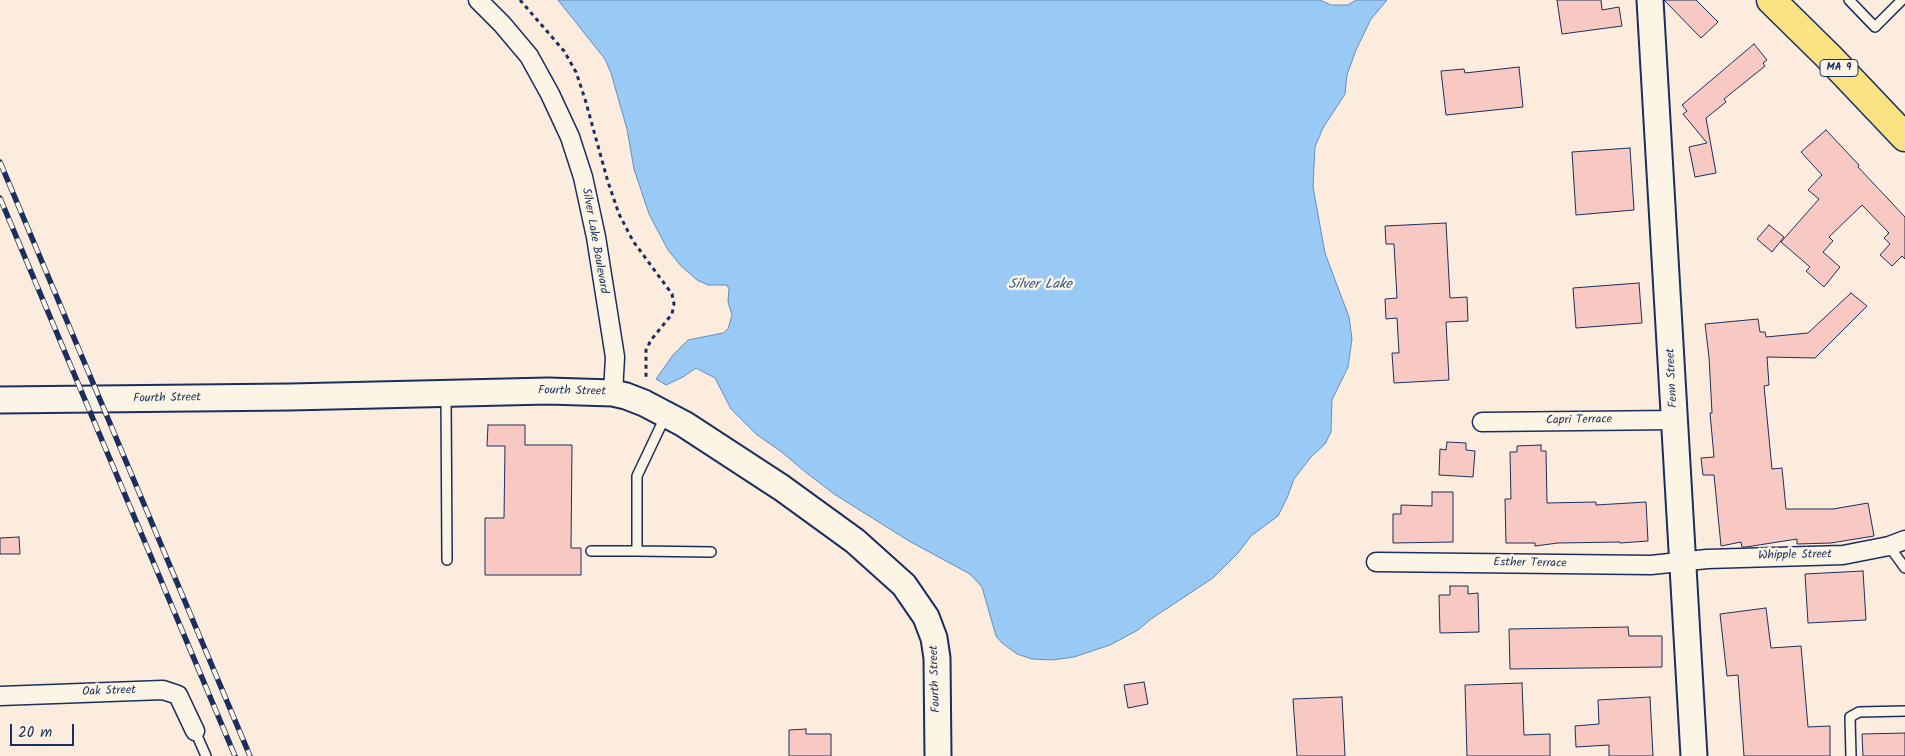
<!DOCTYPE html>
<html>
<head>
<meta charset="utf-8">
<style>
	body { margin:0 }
	#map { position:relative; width:1905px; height:756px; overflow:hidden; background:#fbecde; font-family:Kalam,sans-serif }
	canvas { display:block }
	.scale { position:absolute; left:10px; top:724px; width:64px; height:22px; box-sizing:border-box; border:2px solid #1b2f5e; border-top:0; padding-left:6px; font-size:15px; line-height:18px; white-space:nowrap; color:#1b2f5e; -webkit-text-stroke:4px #fcf5e5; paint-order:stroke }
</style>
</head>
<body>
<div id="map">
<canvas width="1905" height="756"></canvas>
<div class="scale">20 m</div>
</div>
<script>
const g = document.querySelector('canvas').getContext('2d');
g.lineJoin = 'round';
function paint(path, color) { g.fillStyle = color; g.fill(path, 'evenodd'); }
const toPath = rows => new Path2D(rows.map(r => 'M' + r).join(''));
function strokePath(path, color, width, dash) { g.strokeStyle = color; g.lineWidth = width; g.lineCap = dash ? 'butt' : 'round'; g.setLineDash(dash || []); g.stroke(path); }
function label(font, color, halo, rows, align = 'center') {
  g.font = font + ' Kalam,sans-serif'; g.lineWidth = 5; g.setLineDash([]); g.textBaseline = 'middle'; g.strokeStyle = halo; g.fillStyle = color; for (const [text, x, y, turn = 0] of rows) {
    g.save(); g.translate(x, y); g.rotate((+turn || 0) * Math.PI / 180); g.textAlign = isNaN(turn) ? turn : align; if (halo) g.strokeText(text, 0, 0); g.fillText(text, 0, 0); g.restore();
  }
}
const water = toPath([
	[558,0,1320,0,1331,5,1348,5,1356,0,1387,0,1371,19,1356,50,1347,75,1345,94,1323,128,1315,147,1313,187,1325,253,1349,317,1352,339,1348,367,1332,400,1331,432,1325,444,1311,457,1294,479,1287,498,1278,516,1251,536,1238,553,1213,578,1151,619,1138,630,1110,645,1074,657,1052,660,1032,659,1017,654,1002,643,996,636,982,587,970,574,909,541,834,494,804,471,783,453,756,434,731,409,715,378,696,368,683,377,666,385,656,379,673,355,688,340,723,333,728,329,732,315,728,302,729,289,727,285,708,285,697,280,681,266,668,250,649,214,634,169,627,129,611,73,605,59,558,0]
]);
const building = toPath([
	[1557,0,1601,0,1602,10,1619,7,1622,26,1562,34,1557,0],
	[1664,0,1696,0,1718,22,1701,38,1664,0],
	[1754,44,1767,60,1763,63,1765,66,1724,99,1726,102,1706,118,1716,173,1695,177,1689,147,1707,143,1683,114,1687,111,1682,105,1754,44],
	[1519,67,1523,107,1446,115,1441,71,1464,69,1465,73,1519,67],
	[1826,130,1859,165,1858,167,1905,217,1905,259,1902,256,1892,266,1880,255,1890,244,1884,238,1889,233,1862,205,1829,237,1833,241,1823,252,1840,267,1824,287,1806,271,1810,267,1781,242,1819,199,1808,190,1822,175,1801,152,1826,130],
	[1630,148,1634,210,1576,215,1572,152,1630,148],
	[1446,223,1450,298,1467,297,1468,321,1446,322,1449,380,1394,383,1392,353,1399,353,1397,318,1386,319,1385,299,1397,298,1394,244,1386,244,1385,226,1446,223],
	[1769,225,1784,237,1772,252,1757,239,1769,225],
	[1639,283,1642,323,1576,328,1573,288,1639,283],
	[1851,293,1867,306,1815,358,1767,357,1769,385,1764,386,1772,469,1782,468,1786,509,1833,509,1868,503,1874,536,1831,543,1797,544,1797,539,1746,547,1742,547,1741,542,1721,546,1714,475,1703,475,1701,458,1714,457,1710,413,1712,413,1709,357,1705,324,1758,319,1760,332,1765,332,1766,337,1808,333,1851,293],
	[488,425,525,425,525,445,572,445,571,548,581,548,581,575,485,575,485,518,504,518,505,446,487,446,488,425],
	[1447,442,1466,443,1466,450,1475,451,1473,477,1439,475,1440,449,1446,450,1447,442],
	[1541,445,1541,451,1546,451,1547,503,1596,502,1596,505,1646,502,1648,541,1620,543,1620,542,1558,543,1535,546,1535,543,1506,543,1505,499,1511,499,1510,452,1517,452,1517,446,1541,445],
	[1432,492,1453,492,1453,542,1393,543,1393,514,1401,514,1401,505,1432,506,1432,492],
	[19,537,20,554,0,554,0,538,19,537],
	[1863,571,1866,620,1808,623,1805,574,1863,571],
	[1450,586,1468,586,1468,594,1478,593,1479,632,1440,633,1439,595,1450,595,1450,586],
	[1766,608,1771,648,1801,646,1808,727,1830,726,1830,756,1744,756,1738,675,1727,676,1720,614,1766,608],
	[1628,627,1629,636,1662,636,1662,667,1510,669,1509,629,1628,627],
	[1144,682,1148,704,1128,708,1124,685,1144,682],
	[1522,683,1524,735,1550,734,1550,756,1467,756,1465,685,1522,683],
	[1342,697,1345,756,1297,756,1293,699,1342,697],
	[1650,697,1653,756,1609,756,1609,745,1576,747,1575,726,1599,724,1598,700,1650,697],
	[806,729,806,734,831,734,831,756,789,756,789,730,806,729],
	[1905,733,1905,756,1863,756,1862,734,1905,733]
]);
const path = toPath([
	[520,0,564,51,576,72,585,99,608,182,619,214,633,241,672,294,674,304,672,314,651,340,646,350,646,379]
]);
const lane = toPath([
	[1849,0,1875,27,1902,0],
	[446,395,447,560],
	[665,417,637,476,637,551,711,552],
	[1889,546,1905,568],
	[591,551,637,551],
	[195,731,206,756],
	[1851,756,1850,717,1859,712,1905,711]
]);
const street = toPath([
	[478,0,502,24,529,56,550,94,570,137,583,177,596,237,615,357,613,393],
	[1482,422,1675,420],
	[1376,562,1651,565,1707,559,1843,555,1889,546,1905,540],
	[0,696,163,690,178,695,195,731]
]);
const secondary = toPath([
	[1650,0,1694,756],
	[0,400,290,397,548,391,613,393,626,396,644,403,684,424,782,488,855,541,904,585,926,617,934,638,937,658,938,756]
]);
const highway = toPath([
	[1771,0,1829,57,1905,137]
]);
const rail = toPath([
	[0,162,250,756],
	[0,198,235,756]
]);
const shields = [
	[1839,68,38]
];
const shieldNames = [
	["MA 9",1839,68]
];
const streetNames = [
	["Silver Lake Boulevard",594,241,80],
	["Fenn Street",1673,378,-93],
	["Fourth Street",572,392,1],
	["Fourth Street",167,399,-1],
	["Capri Terrace",1579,421,-1],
	["Whipple Street",1795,556,-1],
	["Esther Terrace",1530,564,1],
	["Fourth Street",936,679,-92],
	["Oak Street",109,692,-2]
];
const waterNames = [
	["Silver Lake",1040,286]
];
paint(water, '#99caf5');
strokePath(water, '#678cb9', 1);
paint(building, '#f8c8c3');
strokePath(building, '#1b2f5e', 1);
strokePath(lane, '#1b2f5e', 12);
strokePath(street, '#1b2f5e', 21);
strokePath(secondary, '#1b2f5e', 29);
strokePath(highway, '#1b2f5e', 31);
strokePath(path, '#1b2f5e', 3, [4, 4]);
strokePath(lane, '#fcf5e5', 9);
strokePath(street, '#fcf5e5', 18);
strokePath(secondary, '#fcf5e5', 25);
strokePath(highway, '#f8e281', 28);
strokePath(rail, '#1b2f5e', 5.5);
strokePath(rail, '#fcf5e5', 4, [11]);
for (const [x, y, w] of shields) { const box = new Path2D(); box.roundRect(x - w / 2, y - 8.5, w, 17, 4); g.fillStyle = '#fcf5e5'; g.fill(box); strokePath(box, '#1b2f5e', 1); }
label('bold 11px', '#1b2f5e', null, shieldNames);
label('12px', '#1b2f5e', '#fcf5e5', streetNames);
label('italic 14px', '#3a5684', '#fcf5e5', waterNames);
</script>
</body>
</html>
